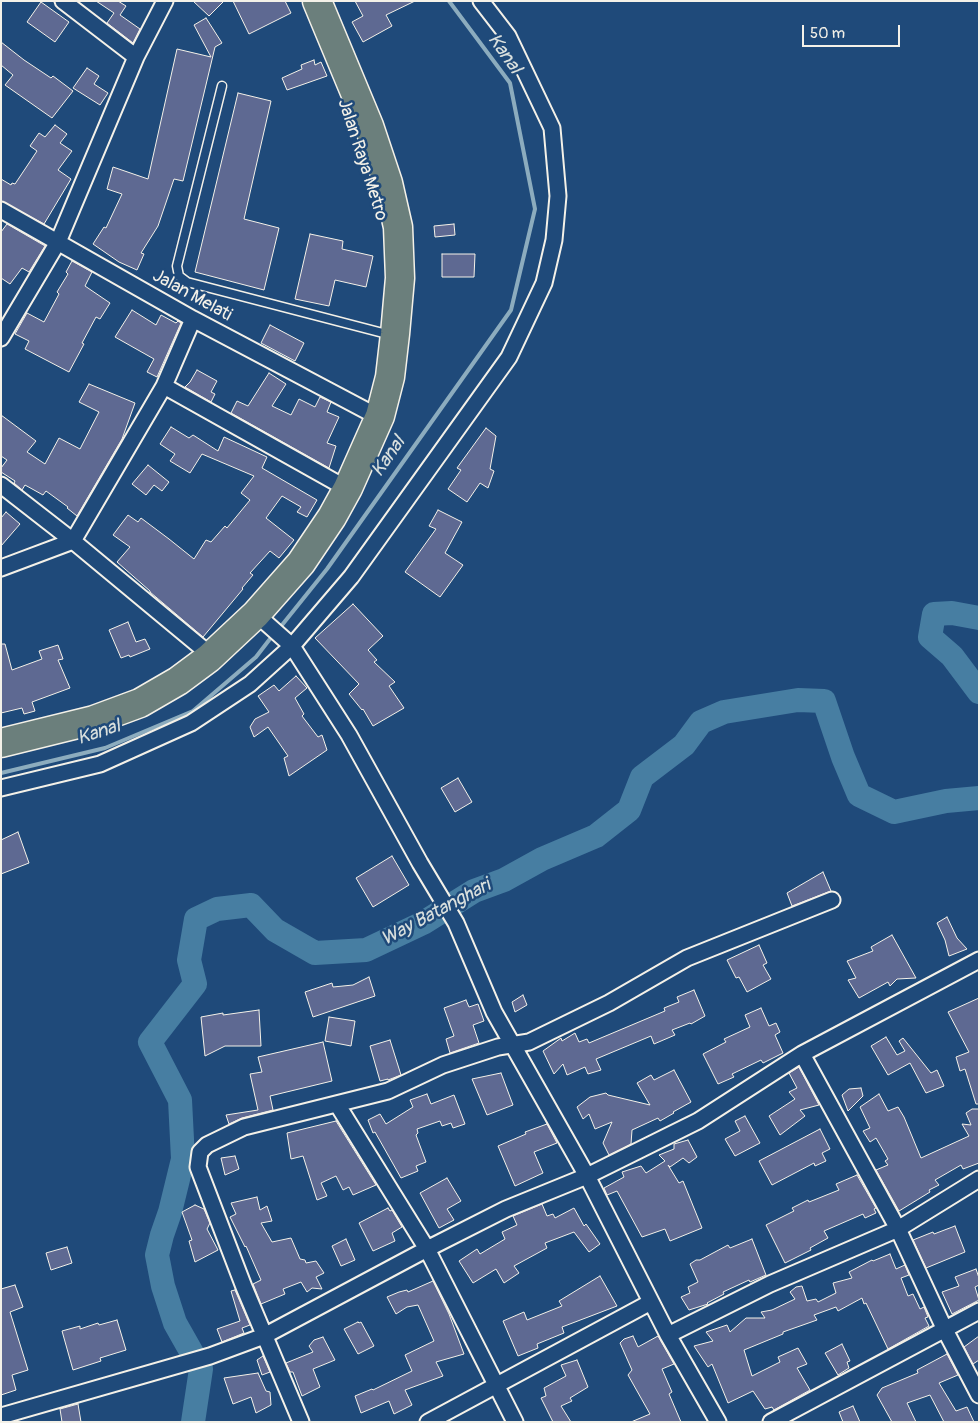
<!DOCTYPE html>
<html>
<head>
<meta charset="utf-8">
<style>
	body { margin:0 }
	#map { position:relative; width:980px; height:1423px; overflow:hidden; background:#1f4a7a; font-family:Pangolin,sans-serif }
	canvas { display:block }
	.frame { position:absolute; inset:0; border:2px solid #f4f1e8; pointer-events:none }
	.scale { position:absolute; left:802px; top:25px; width:98px; height:22px; box-sizing:border-box; border:2px solid #f4f1e8; border-top:0; padding-left:6px; font-size:15px; line-height:18px; white-space:nowrap; color:#f4f1e8; -webkit-text-stroke:4px #1f4a7a; paint-order:stroke }
</style>
</head>
<body>
<div id="map">
<canvas width="980" height="1423"></canvas>
<div class="frame"></div>
<div class="scale">50 m</div>
</div>
<script>
const g = document.querySelector('canvas').getContext('2d');
g.lineJoin = 'round';
const toPath = rows => new Path2D(rows.map(r => 'M' + r).join(''));
function strokePath(path, color, width, dash) { g.strokeStyle = color; g.lineWidth = width; g.lineCap = dash ? 'butt' : 'round'; g.setLineDash(dash || []); g.stroke(path); }
function paint(path, color) { g.fillStyle = color; g.fill(path, 'evenodd'); }
function label(font, color, halo, rows, align = 'center') {
  g.font = font + ' Pangolin,sans-serif'; g.lineWidth = 5; g.setLineDash([]); g.textBaseline = 'middle'; g.strokeStyle = halo; g.fillStyle = color; for (const [text, x, y, turn = 0] of rows) {
    g.save(); g.translate(x, y); g.rotate((+turn || 0) * Math.PI / 180); g.textAlign = isNaN(turn) ? turn : align; if (halo) g.strokeText(text, 0, 0); g.fillText(text, 0, 0); g.restore();
  }
}
const stream = toPath([
	[278,630,327,569,511,310,535,209,510,83,449,1],
	[1,773,105,748,193,711,256,657,273,635]
]);
const river = toPath([
	[979,618,952,613,934,614,930,637,952,656,979,692],
	[193,1422,201,1369,175,1323,163,1286,157,1255,162,1235,170,1212,183,1159,180,1100,150,1042,195,984,189,960,196,919,217,909,251,905,275,930,315,953,366,950,423,923,474,891,504,880,542,859,596,836,629,810,642,777,684,745,701,722,724,712,798,700,824,701,843,757,859,795,894,812,946,801,979,798]
]);
const building = toPath([
	[96,1,118,1,126,6,120,15,140,29,133,43,107,23,114,13,96,1],
	[193,1,224,1,209,16,193,1],
	[233,1,285,1,291,13,249,34,233,1],
	[355,1,415,1,386,15,392,26,363,42,352,22,363,16,355,1],
	[41,2,69,22,55,42,27,22,41,2],
	[206,18,222,43,215,47,183,181,174,179,158,226,141,253,144,254,137,270,119,262,93,244,104,227,106,228,122,194,107,189,113,167,148,179,177,49,211,57,194,25,206,18],
	[1,42,24,60,51,78,53,76,73,91,52,118,5,85,13,75,1,65,1,42],
	[314,60,315,65,321,62,327,76,287,90,282,78,302,69,301,65,314,60],
	[87,68,99,76,94,84,108,93,100,105,73,88,87,68],
	[238,93,271,101,244,219,279,228,264,290,195,272,238,93],
	[55,125,67,134,60,143,72,151,58,170,71,179,44,224,1,201,1,179,11,185,12,183,15,184,37,151,30,146,39,133,45,137,55,125],
	[7,224,45,246,29,272,22,268,10,284,1,278,1,232,7,224],
	[454,224,455,235,435,237,434,226,454,224],
	[310,234,343,241,342,249,373,256,366,287,335,280,329,306,295,299,310,234],
	[442,254,475,254,474,277,442,277,442,254],
	[72,261,92,272,85,286,110,303,100,319,96,317,82,343,84,344,69,372,25,349,29,341,15,334,27,313,44,322,59,294,57,292,68,274,66,272,72,261],
	[132,310,156,325,161,315,176,323,178,321,181,323,157,377,147,372,154,359,115,337,132,310],
	[270,325,304,343,295,361,261,343,270,325],
	[197,370,217,381,211,392,215,394,211,402,185,387,190,382,197,370],
	[269,373,286,384,272,406,291,415,299,399,315,407,320,397,331,402,327,412,339,417,327,443,336,446,329,468,231,413,237,401,248,406,269,373],
	[89,384,135,403,122,439,77,516,67,508,68,507,46,491,43,495,25,485,22,490,14,483,15,481,1,472,1,468,7,460,1,456,1,415,36,441,27,452,45,464,59,438,80,449,99,412,79,402,89,384],
	[171,427,189,438,193,435,218,451,224,437,267,457,262,468,317,500,307,517,297,512,301,507,282,496,266,518,294,540,279,558,270,551,250,573,253,575,242,588,243,589,203,637,150,592,150,591,117,562,130,547,113,535,128,515,138,522,141,518,169,539,194,559,206,540,211,542,225,526,227,528,250,500,241,493,254,476,202,454,190,473,170,461,175,454,160,444,171,427],
	[486,428,496,436,490,469,494,471,488,488,480,483,467,502,448,489,461,470,457,468,486,428],
	[148,465,169,482,162,491,154,485,146,495,132,484,148,465],
	[438,510,462,522,445,553,463,565,440,597,405,572,436,529,429,526,438,510],
	[6,512,20,524,1,546,1,518,6,512],
	[353,604,383,636,368,650,377,660,374,662,395,682,389,686,404,708,373,726,363,709,362,710,349,694,359,684,315,638,353,604],
	[128,622,136,642,145,639,150,649,130,657,129,655,121,658,109,630,128,622],
	[1,644,5,644,12,670,42,659,39,651,58,645,63,659,58,660,70,688,32,702,35,711,24,714,22,708,1,713,1,644],
	[296,676,307,688,295,698,304,714,302,716,318,737,322,735,327,750,289,776,284,758,288,756,268,727,254,737,250,727,255,719,269,712,258,696,274,685,279,691,296,676],
	[458,778,472,802,455,812,441,788,458,778],
	[18,832,29,863,1,874,1,840,18,832],
	[392,856,409,885,373,907,356,878,392,856],
	[823,872,831,891,792,906,787,893,823,872],
	[947,917,957,938,967,949,949,956,945,940,937,923,947,917],
	[892,935,916,978,897,979,890,986,888,982,859,998,848,980,856,978,847,961,873,951,871,947,892,935],
	[759,945,767,963,763,965,771,979,747,992,739,977,736,978,727,960,759,945],
	[369,977,375,996,313,1017,305,992,332,983,333,987,353,985,369,977],
	[694,990,705,1016,691,1024,690,1023,672,1030,675,1035,654,1044,651,1036,596,1059,601,1070,588,1074,585,1067,567,1075,563,1064,554,1074,543,1051,561,1038,562,1041,575,1033,579,1042,587,1039,589,1043,665,1011,664,1008,679,1002,677,997,694,990],
	[523,995,527,1005,515,1012,512,1002,523,995],
	[979,998,979,1104,976,1104,965,1069,960,1071,956,1057,969,1052,948,1012,979,998],
	[466,1000,469,1007,478,1004,484,1021,473,1025,479,1043,450,1053,446,1039,454,1036,444,1008,466,1000],
	[761,1008,769,1026,776,1023,780,1032,775,1035,783,1053,763,1063,761,1060,732,1074,734,1077,718,1084,703,1054,726,1042,724,1039,750,1027,745,1015,761,1008],
	[259,1010,261,1046,225,1046,205,1056,201,1017,223,1013,223,1015,259,1010],
	[329,1017,355,1021,351,1046,325,1041,329,1017],
	[886,1037,897,1055,905,1051,899,1041,903,1038,931,1073,937,1070,944,1086,926,1093,910,1063,888,1075,871,1046,886,1037],
	[390,1040,401,1075,388,1080,388,1079,380,1081,370,1046,390,1040],
	[323,1042,332,1081,270,1096,273,1110,242,1118,229,1124,226,1115,258,1110,250,1074,262,1072,258,1057,323,1042],
	[799,1067,819,1105,800,1110,805,1116,780,1135,769,1116,795,1099,789,1092,797,1088,789,1073,799,1067],
	[674,1070,691,1102,673,1112,674,1113,660,1121,658,1118,632,1130,631,1144,609,1155,603,1143,612,1122,595,1129,589,1114,583,1119,577,1107,590,1097,606,1093,608,1095,650,1105,637,1083,651,1075,654,1080,674,1070],
	[501,1073,513,1105,487,1115,472,1079,501,1073],
	[861,1088,863,1096,848,1111,842,1095,849,1089,861,1088],
	[427,1094,431,1104,454,1095,465,1124,453,1128,451,1123,442,1126,440,1121,417,1129,418,1133,416,1135,426,1162,416,1166,418,1171,401,1178,375,1132,373,1133,368,1120,380,1114,386,1124,413,1107,410,1100,427,1094],
	[879,1094,888,1111,898,1107,904,1117,921,1158,969,1136,962,1124,971,1125,966,1113,972,1109,979,1109,979,1163,963,1169,961,1165,935,1180,939,1185,929,1190,930,1192,899,1211,876,1170,888,1165,885,1161,888,1159,876,1138,870,1142,863,1131,870,1128,860,1107,879,1094],
	[745,1116,760,1143,735,1156,725,1139,740,1131,735,1121,745,1116],
	[336,1121,376,1185,353,1195,349,1187,343,1190,336,1176,321,1183,327,1196,317,1200,303,1156,291,1159,287,1133,336,1121],
	[547,1124,557,1143,534,1152,543,1173,515,1186,498,1146,526,1134,525,1132,547,1124],
	[820,1129,830,1149,822,1153,826,1161,815,1166,814,1163,772,1185,759,1161,820,1129],
	[688,1140,697,1157,689,1163,683,1158,670,1167,668,1165,679,1183,683,1181,702,1228,670,1241,665,1229,642,1237,617,1191,607,1195,604,1188,624,1177,622,1172,641,1166,646,1173,665,1161,659,1155,674,1149,674,1144,688,1140],
	[235,1156,239,1169,225,1175,221,1158,235,1156],
	[857,1175,876,1208,874,1209,876,1213,865,1218,863,1214,824,1231,828,1238,810,1248,811,1250,785,1263,766,1225,794,1211,792,1208,808,1200,809,1202,839,1190,836,1184,857,1175],
	[447,1178,461,1201,447,1209,454,1220,439,1228,420,1193,447,1178],
	[257,1197,260,1210,267,1206,272,1221,261,1223,272,1242,291,1238,300,1259,305,1260,306,1263,316,1261,324,1273,316,1277,322,1289,312,1288,307,1292,301,1282,283,1289,285,1294,261,1304,253,1284,261,1280,246,1246,245,1247,230,1217,236,1214,231,1203,257,1197],
	[542,1204,547,1216,553,1214,555,1218,574,1208,584,1226,586,1224,600,1244,589,1252,574,1232,545,1243,547,1248,514,1266,519,1273,504,1283,496,1269,473,1283,459,1261,477,1249,480,1254,505,1239,502,1232,517,1225,513,1216,542,1204],
	[195,1205,204,1209,210,1223,207,1229,218,1250,195,1262,189,1241,192,1240,182,1212,195,1205],
	[388,1208,390,1211,392,1210,402,1227,392,1233,395,1241,373,1251,359,1223,388,1208],
	[955,1226,965,1252,926,1268,913,1240,933,1232,934,1234,955,1226],
	[346,1239,355,1260,341,1266,332,1246,346,1239],
	[752,1239,766,1275,750,1282,749,1280,723,1292,724,1294,707,1303,708,1304,689,1310,681,1297,690,1293,688,1287,698,1282,690,1264,696,1260,700,1260,728,1245,730,1248,752,1239],
	[67,1247,72,1263,51,1270,46,1253,67,1247],
	[890,1254,896,1269,905,1265,909,1275,901,1278,908,1296,913,1294,920,1309,924,1307,928,1317,925,1318,929,1326,888,1349,866,1303,864,1304,862,1298,838,1311,836,1307,814,1315,817,1320,783,1332,783,1334,744,1350,752,1376,780,1362,778,1357,798,1348,807,1364,797,1368,810,1390,774,1410,772,1407,765,1409,753,1391,728,1403,712,1364,708,1367,694,1346,713,1341,706,1332,727,1325,730,1332,746,1318,765,1318,761,1312,772,1310,795,1299,790,1292,796,1287,802,1286,807,1301,816,1299,818,1302,836,1293,833,1283,852,1278,849,1272,872,1260,873,1261,890,1254],
	[976,1269,979,1278,979,1285,975,1287,979,1300,952,1314,942,1292,959,1286,955,1277,976,1269],
	[600,1276,617,1306,562,1327,564,1333,537,1344,538,1348,518,1356,503,1321,524,1312,527,1320,562,1306,559,1301,600,1276],
	[433,1281,449,1314,464,1354,436,1362,443,1376,405,1390,412,1405,394,1414,389,1401,361,1413,355,1396,372,1389,373,1390,412,1371,405,1355,434,1341,418,1305,407,1307,396,1314,387,1297,399,1292,407,1290,408,1292,433,1281],
	[15,1285,23,1307,10,1312,28,1370,12,1375,16,1390,1,1395,1,1289,15,1285],
	[235,1290,250,1325,242,1328,244,1333,222,1342,217,1329,240,1321,231,1291,235,1290],
	[117,1320,126,1350,100,1358,101,1361,73,1370,62,1331,80,1326,80,1329,98,1323,99,1325,117,1320],
	[358,1322,359,1323,361,1322,374,1346,358,1354,344,1329,358,1322],
	[633,1336,638,1347,658,1336,674,1364,662,1369,672,1392,669,1394,681,1422,631,1422,650,1414,628,1375,632,1370,620,1343,624,1339,633,1336],
	[979,1336,979,1360,973,1364,964,1347,979,1336],
	[323,1337,335,1360,313,1369,320,1387,302,1396,293,1372,290,1372,286,1363,313,1352,309,1346,314,1340,323,1337],
	[842,1344,850,1361,847,1362,849,1368,838,1375,825,1353,842,1344],
	[947,1354,958,1375,939,1383,956,1411,967,1407,974,1422,944,1422,930,1395,907,1403,916,1422,892,1422,877,1395,882,1388,918,1373,917,1370,947,1354],
	[263,1356,270,1372,262,1375,257,1360,263,1356],
	[577,1360,588,1387,570,1398,572,1401,561,1406,571,1422,553,1422,541,1398,546,1396,544,1388,566,1376,561,1365,577,1360],
	[258,1373,266,1391,270,1392,271,1405,256,1413,251,1397,233,1404,224,1378,258,1373],
	[78,1404,81,1422,62,1422,60,1409,78,1404],
	[853,1406,860,1422,843,1422,839,1412,853,1406]
]);
const lane = toPath([
	[222,86,177,266,179,276,187,282,383,333]
]);
const street = toPath([
	[63,1,136,57],
	[1,210,193,319,367,411],
	[1,338,58,242,136,57,165,1],
	[164,386,337,483],
	[1,485,73,541,202,648],
	[1,568,73,541,164,386,193,319],
	[256,614,292,646,349,735,420,863,456,923,494,1012,587,1176,668,1335,718,1422],
	[1,788,100,764,191,723,250,684,292,646,351,577,509,357,544,283,554,240,558,196,552,128,508,36,481,1],
	[802,1054,898,1229,945,1330,979,1395],
	[337,1104,427,1249,515,1422],
	[668,1335,770,1284,898,1229,979,1179],
	[1,1416,210,1356,264,1336,427,1249,506,1209,587,1176,698,1121,802,1054,979,960],
	[301,1422,244,1287,198,1167,200,1152,207,1145,244,1127,388,1091,443,1065,498,1047,529,1042,609,1003,687,958,832,900],
	[428,1422,651,1302],
	[771,1422,979,1311]
]);
const highway = toPath([
	[1,743,94,720,140,703,178,681,209,658,256,614,301,563,332,517,348,488,380,416,390,377,395,334,400,278,398,227,388,183,369,126,317,1]
]);
const streetNames = [
	["Jalan Raya Metro",362,160,72],
	["Jalan Melati",192,296,29]
];
const waterNames = [
	["Kanal",504,54,55],
	["Kanal",389,457,-55],
	["Kanal",99,733,-18],
	["Way Batanghari",436,913,-28]
];
strokePath(stream, '#8cacbe', 4);
strokePath(river, '#477ea2', 24);
paint(building, '#5e6992');
strokePath(building, '#f4f1e8', 1);
strokePath(lane, '#f4f1e8', 11);
strokePath(street, '#f4f1e8', 19);
strokePath(highway, '#f4f1e8', 31);
strokePath(lane, '#1f4a7a', 8);
strokePath(street, '#1f4a7a', 15);
strokePath(highway, '#6b7f7c', 28);
label('18px', '#f4f1e8', '#1f4a7a', streetNames);
label('italic 19px', '#dae0de', '#1f4a7a', waterNames);
</script>
</body>
</html>
